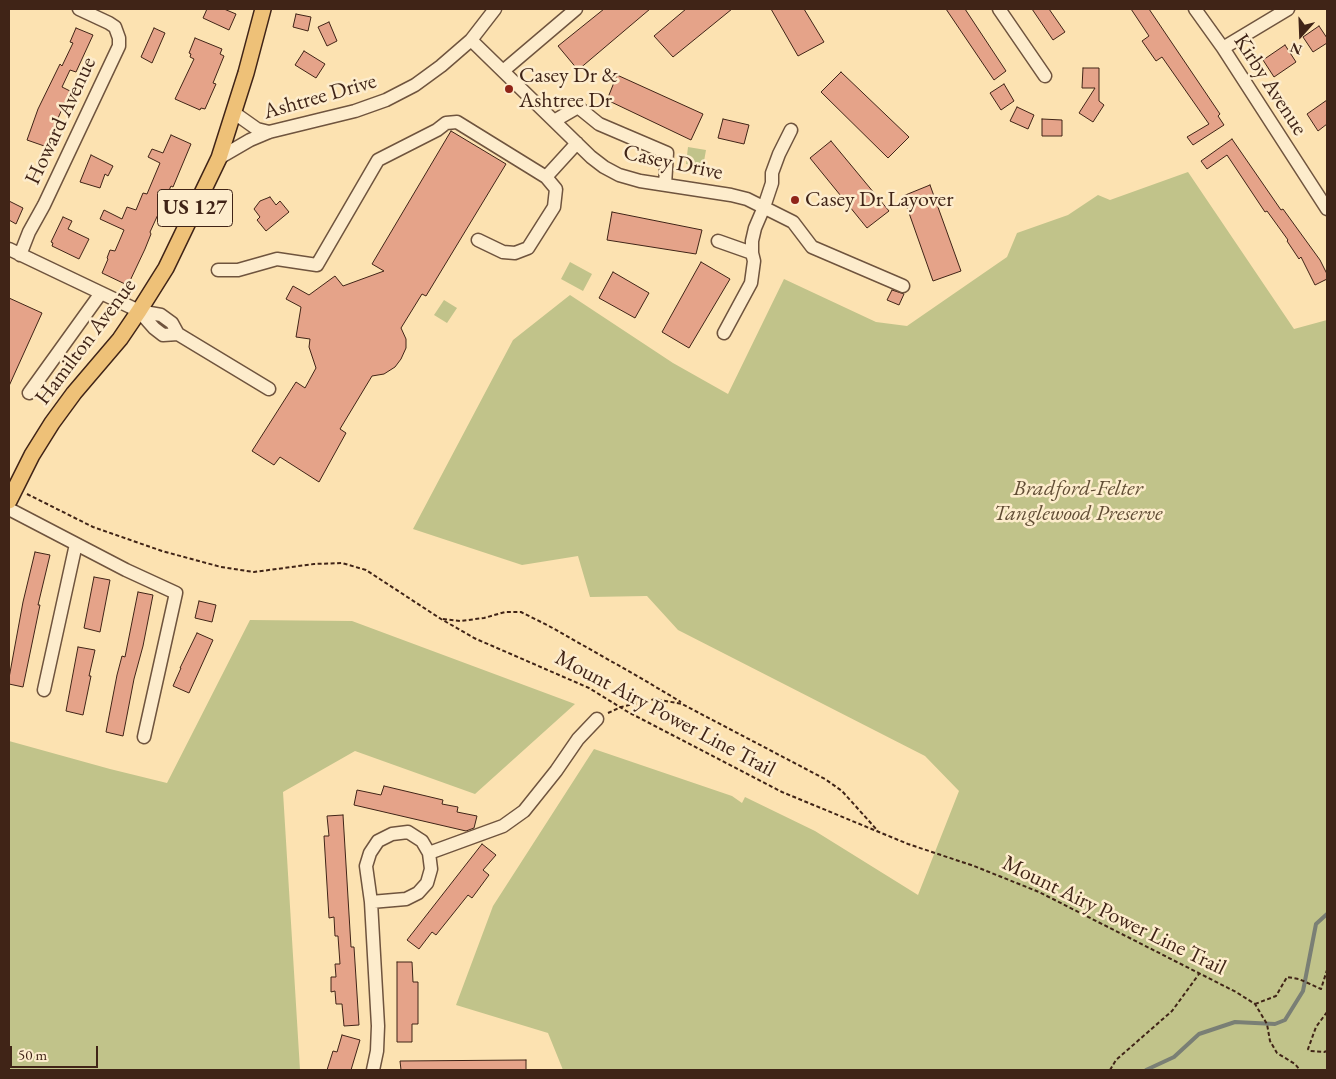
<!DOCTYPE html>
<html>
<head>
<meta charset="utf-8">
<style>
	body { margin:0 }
	#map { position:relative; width:1336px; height:1079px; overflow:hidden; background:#fce2b1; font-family:"EB Garamond",serif }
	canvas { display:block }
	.frame { position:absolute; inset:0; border:10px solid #402417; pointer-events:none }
	.north { position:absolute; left:1276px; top:10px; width:50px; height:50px; -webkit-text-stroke:4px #fdeccc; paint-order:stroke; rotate:200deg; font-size:14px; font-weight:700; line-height:20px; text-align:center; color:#402417 }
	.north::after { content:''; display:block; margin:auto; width:18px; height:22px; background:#402417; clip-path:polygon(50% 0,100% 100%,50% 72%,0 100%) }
	.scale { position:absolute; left:10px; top:1046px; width:88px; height:22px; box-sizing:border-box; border:2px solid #402417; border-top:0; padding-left:6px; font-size:15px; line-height:18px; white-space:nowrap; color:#402417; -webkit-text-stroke:4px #fdeccc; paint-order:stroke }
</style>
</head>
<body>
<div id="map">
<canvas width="1336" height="1079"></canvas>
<div class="frame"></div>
<div class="north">N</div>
<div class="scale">50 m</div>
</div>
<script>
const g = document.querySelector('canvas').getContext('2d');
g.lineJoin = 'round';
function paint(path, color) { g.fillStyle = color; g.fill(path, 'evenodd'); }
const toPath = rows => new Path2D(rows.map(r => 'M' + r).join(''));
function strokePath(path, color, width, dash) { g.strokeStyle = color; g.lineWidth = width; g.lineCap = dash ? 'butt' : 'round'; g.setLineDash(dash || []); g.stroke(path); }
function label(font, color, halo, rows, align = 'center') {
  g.font = font + ' "EB Garamond",serif'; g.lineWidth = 5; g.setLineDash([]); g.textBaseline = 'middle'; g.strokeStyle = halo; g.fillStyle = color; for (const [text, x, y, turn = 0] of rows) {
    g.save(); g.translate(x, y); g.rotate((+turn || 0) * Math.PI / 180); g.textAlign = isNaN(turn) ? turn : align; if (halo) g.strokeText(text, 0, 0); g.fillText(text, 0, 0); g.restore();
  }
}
const green = toPath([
	[688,147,706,150,703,167,686,164],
	[1188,172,1294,329,1327,320,1327,1070,563,1070,548,1033,456,1005,493,906,594,749,732,796,742,803,745,797,815,831,918,895,959,791,925,756,678,630,647,596,590,597,578,556,522,565,413,529,513,340,570,295,673,363,728,394,784,279,876,322,907,326,1007,257,1017,233,1068,215,1098,195,1110,200],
	[570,262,592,274,583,291,561,279],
	[444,300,457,308,447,323,434,315],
	[250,620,352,621,575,704,475,794,355,751,283,792,300,1070,9,1070,9,741,110,769,167,783]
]);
const stream = toPath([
	[1146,1070,1174,1057,1199,1034,1235,1022,1275,1024,1285,1020,1303,991,1316,924,1327,914]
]);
const building = toPath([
	[207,9,224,9,236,14,229,30,203,18,207,9],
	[604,9,650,9,578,70,558,46,604,9],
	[686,9,732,9,673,57,654,36,686,9],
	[771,9,804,9,824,42,798,56,771,9],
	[946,9,965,9,1006,71,994,80,946,9],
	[1032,9,1049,9,1065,32,1053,40,1032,9],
	[1131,9,1149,9,1220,114,1218,116,1224,125,1193,145,1187,137,1209,124,1162,57,1156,61,1142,41,1149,36,1131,9],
	[296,14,311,17,308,31,293,27,296,14],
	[329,22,337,41,327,46,318,27,329,22],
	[1319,26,1327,38,1327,43,1313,52,1303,37,1319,26],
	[76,28,93,35,76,72,70,70,62,87,70,91,51,134,55,136,50,148,27,140,38,109,60,64,62,66,73,43,70,42,76,28],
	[154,28,165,33,152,63,141,57,154,28],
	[195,38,222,49,220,54,224,56,213,83,216,84,212,93,205,109,201,108,200,110,175,99,194,59,190,57,191,54,189,53,195,38],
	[1285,45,1296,62,1274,77,1263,60,1285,45],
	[304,51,325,64,316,78,295,65,304,51],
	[1083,68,1099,68,1099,101,1104,105,1093,122,1079,113,1095,88,1082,88,1083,68],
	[841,72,909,137,888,158,821,92,841,72],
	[617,75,703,114,691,140,607,100,617,75],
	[1004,84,1014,101,1001,110,990,93,1004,84],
	[1327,100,1327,124,1318,131,1307,114,1327,100],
	[1017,107,1034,115,1028,129,1010,121,1017,107],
	[723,119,749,125,744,144,718,138,723,119],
	[1042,119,1062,120,1062,136,1042,136,1042,119],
	[451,131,506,164,426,296,422,294,401,328,406,339,406,348,401,359,395,367,384,374,372,376,340,429,346,433,319,482,280,457,274,465,252,451,296,382,305,388,316,368,309,347,310,339,296,337,301,307,286,299,293,286,309,295,335,276,343,286,384,271,372,264,451,131],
	[171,135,191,144,173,187,171,186,150,232,151,234,145,249,128,285,125,284,102,273,108,259,107,258,110,250,115,251,124,230,100,219,104,210,122,219,127,207,136,210,143,193,147,194,160,163,148,157,152,149,163,153,171,135],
	[1232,139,1281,210,1283,209,1320,260,1327,274,1327,279,1315,285,1301,257,1299,259,1287,241,1288,240,1267,211,1265,212,1227,155,1207,169,1201,161,1232,139],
	[831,141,889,211,867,228,810,158,831,141],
	[91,155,113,166,108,176,105,174,100,188,80,182,91,155],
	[930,185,961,271,933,281,903,196,930,185],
	[270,197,276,205,280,201,289,212,266,231,257,220,260,217,254,209,260,201,270,197],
	[9,201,23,208,16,224,9,220,9,201],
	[612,212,702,230,696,254,607,240,612,212],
	[63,217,72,221,68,229,89,239,79,259,52,246,53,243,51,242,63,217],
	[701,262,730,279,689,348,662,332,701,262],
	[613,272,649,293,635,318,599,298,613,272],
	[892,290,904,294,899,305,887,300,892,290],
	[9,298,42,313,9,386,9,298],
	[35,552,50,555,38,605,40,605,23,687,9,684,9,678,23,602,35,552],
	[94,577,110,580,100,632,84,628,94,577],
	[138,592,153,595,143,646,134,679,123,736,106,732,117,675,122,656,125,657,138,592],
	[199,601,216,605,212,622,195,618,199,601],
	[197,633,213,640,189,693,173,686,181,668,180,668,197,633],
	[78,647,95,650,89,676,91,676,83,715,66,711,78,647],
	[384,786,443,800,442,804,458,807,457,812,477,816,474,828,466,831,354,805,357,790,381,795,384,786],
	[343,815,351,947,354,947,359,1025,344,1026,342,1004,336,1004,335,991,331,992,331,977,336,977,335,964,340,964,338,936,335,936,334,917,329,918,324,836,329,836,327,816,343,815],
	[482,844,496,855,483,870,489,875,472,898,468,895,436,935,432,932,419,949,407,940,482,844],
	[397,962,412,962,413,982,418,982,418,1024,412,1024,412,1042,397,1042,397,962],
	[342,1035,360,1040,351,1070,327,1070,333,1051,337,1052,342,1035],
	[526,1060,526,1070,401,1070,400,1061,526,1060]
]);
const path = toPath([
	[27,494,93,527,162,551,221,567,254,572,314,564,342,563,366,570,441,619,474,638,589,688,628,712,782,792,908,844,974,866,1039,892,1236,992,1255,1004,1267,1024,1270,1041,1277,1053,1295,1064,1300,1070],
	[443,619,460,621,484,618,505,612,521,612,549,626,639,677,681,702],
	[608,713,621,707,655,699,682,704,825,779,842,791,878,831],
	[1255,1004,1276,996,1287,977,1299,979,1321,989,1327,970],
	[1327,1012,1316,1027,1308,1049,1310,1051,1324,1052,1327,1051],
	[1110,1070,1116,1060,1172,1011,1199,974]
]);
const minor = toPath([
	[999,9,1045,76],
	[1195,9,1223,48,1327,209],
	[471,40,591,157,604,167,619,175,640,181,731,195,747,199,793,222,812,247,903,286],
	[1223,48,1288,9],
	[503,71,576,9],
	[233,112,257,129,269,132],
	[554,121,578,107,599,124,667,153,665,185],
	[219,158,250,140,269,132,355,111,386,100,415,85,441,66,471,40,495,9],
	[478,240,503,252,515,253,528,248,554,207,556,189,546,177],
	[718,241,752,253],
	[9,249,139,311,161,315,172,323,178,334,269,389],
	[20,255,29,232,44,205,119,46,119,38,115,27,109,23,79,9],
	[218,270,238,270,277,259,317,265,378,160,437,130,446,123,457,122,546,177,577,143],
	[139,311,154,328,163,335,178,334],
	[724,333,751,283,754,261,752,253,752,241,755,228,764,207,772,183,772,173,779,154,791,130],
	[29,393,101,293],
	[9,509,126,570,176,593,144,737],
	[44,690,76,544],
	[429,853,503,826,524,811,556,771,578,739,597,719],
	[371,902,406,899,418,893,427,883,431,869,429,853,422,841,408,832,392,834,378,841,370,853,366,866,371,902,378,1026,377,1051,373,1070]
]);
const major = toPath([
	[9,501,32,455,52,423,74,393,120,339,139,311,166,268,219,158,246,73,263,9]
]);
const markers = [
	[509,89,5,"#8f2418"],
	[795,200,5,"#8f2418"]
];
const shields = [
	[195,208,75]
];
const shieldNames = [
	["US 127",195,208]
];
const poiNames = [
	["Casey Dr &",519,76],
	["Ashtree Dr",519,101],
	["Casey Dr Layover",805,200]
];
const streetNames = [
	["Kirby Avenue",1270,85,57],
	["Ashtree Drive",320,97,-16],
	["Howard Avenue",61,121,-65],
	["Casey Drive",673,163,12],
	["Hamilton Avenue",86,342,-53],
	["Mount Airy Power Line Trail",665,714,28],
	["Mount Airy Power Line Trail",1114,916,26]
];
const parkNames = [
	["Bradford-Felter",1078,489],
	["Tanglewood Preserve",1078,514]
];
paint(green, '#c1c38a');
strokePath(stream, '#7a7f75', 4);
paint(building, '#e5a389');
strokePath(building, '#402417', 1);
strokePath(minor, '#6f543e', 15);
strokePath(major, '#402417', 18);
strokePath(path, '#402417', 2, [4, 2.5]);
strokePath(minor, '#fdeccc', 12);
strokePath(major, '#eec178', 15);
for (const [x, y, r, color] of markers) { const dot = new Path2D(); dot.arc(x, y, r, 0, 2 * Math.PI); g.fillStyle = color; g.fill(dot); strokePath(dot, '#fdeccc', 2); }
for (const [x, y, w] of shields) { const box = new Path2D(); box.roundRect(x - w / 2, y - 18.5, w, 37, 4); g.fillStyle = '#fdeccc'; g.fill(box); strokePath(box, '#402417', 1); }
label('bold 21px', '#402417', null, shieldNames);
label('22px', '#402417', '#fdeccc', poiNames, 'left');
label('22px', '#402417', '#fdeccc', streetNames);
label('italic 22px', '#604c34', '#fdeccc', parkNames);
</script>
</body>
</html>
